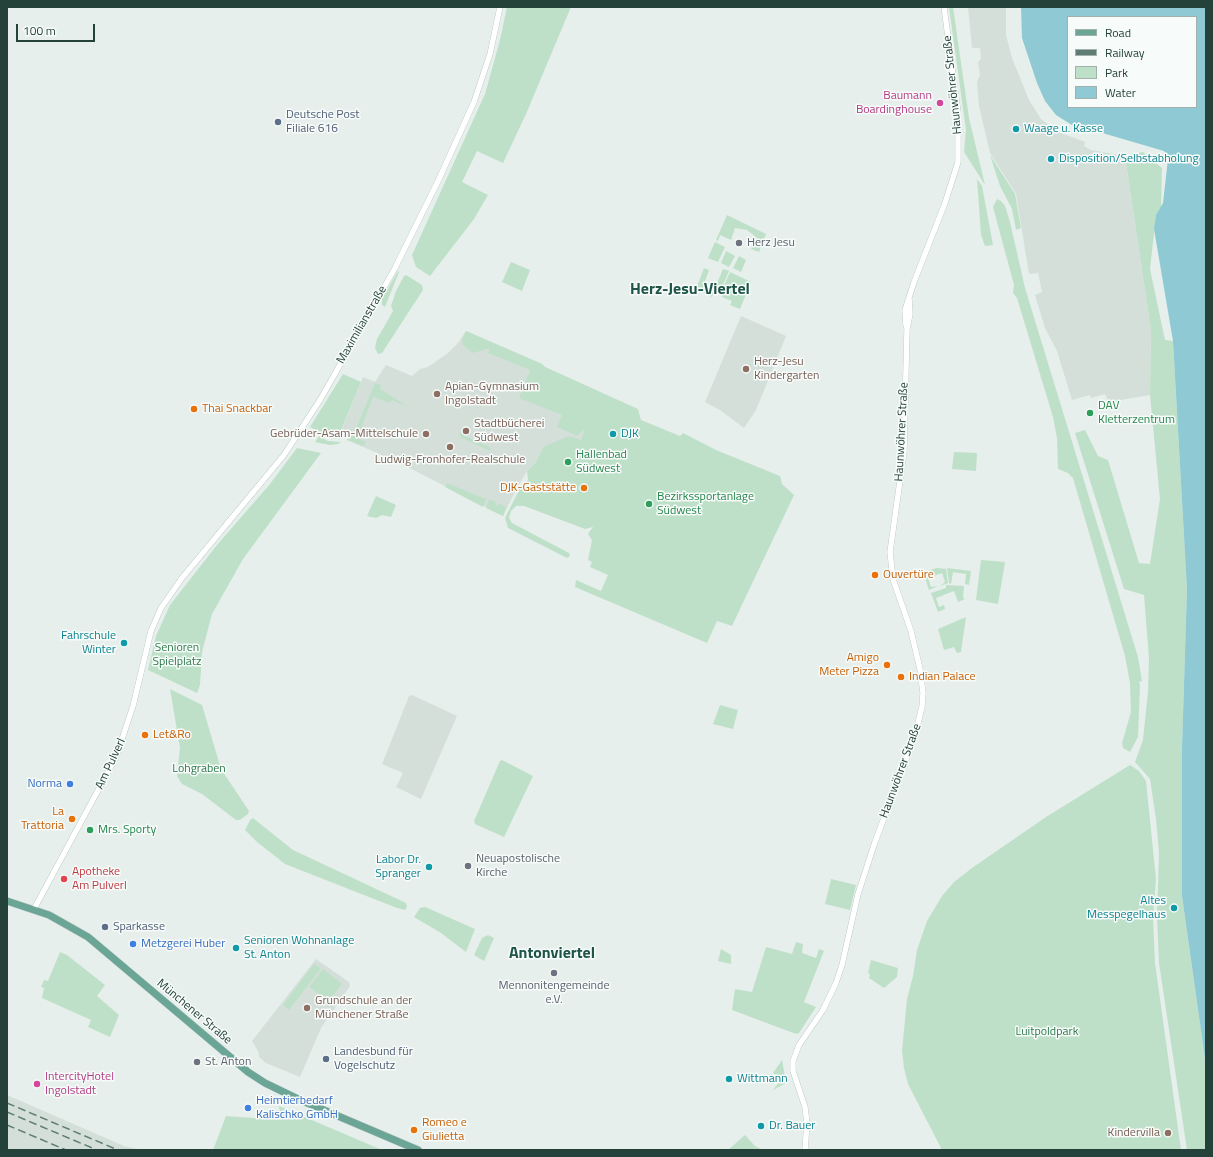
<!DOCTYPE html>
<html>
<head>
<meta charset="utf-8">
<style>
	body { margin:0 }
	#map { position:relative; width:1213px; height:1157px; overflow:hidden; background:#e6efeb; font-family:"Titillium Web",sans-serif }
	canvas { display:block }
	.frame { position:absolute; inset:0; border:8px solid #24423a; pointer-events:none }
	.legend { position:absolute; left:1067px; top:16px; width:130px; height:92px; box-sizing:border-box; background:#f7fbf9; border:1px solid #a3b1ad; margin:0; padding:5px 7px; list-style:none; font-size:12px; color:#24423a }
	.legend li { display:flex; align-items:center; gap:8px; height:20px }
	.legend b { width:20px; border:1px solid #a3b1ad }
	.scale { position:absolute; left:16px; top:24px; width:79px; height:18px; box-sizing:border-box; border:2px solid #24423a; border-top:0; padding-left:5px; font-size:12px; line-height:14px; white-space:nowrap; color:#24423a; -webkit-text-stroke:3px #f7fbf9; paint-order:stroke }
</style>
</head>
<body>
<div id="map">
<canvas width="1213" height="1157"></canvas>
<div class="frame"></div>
<ul class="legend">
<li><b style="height:5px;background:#6aa596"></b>Road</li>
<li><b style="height:5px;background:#5f7d75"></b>Railway</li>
<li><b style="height:11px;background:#bfe0c8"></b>Park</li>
<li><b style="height:11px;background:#8ec9d4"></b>Water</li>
</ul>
<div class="scale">100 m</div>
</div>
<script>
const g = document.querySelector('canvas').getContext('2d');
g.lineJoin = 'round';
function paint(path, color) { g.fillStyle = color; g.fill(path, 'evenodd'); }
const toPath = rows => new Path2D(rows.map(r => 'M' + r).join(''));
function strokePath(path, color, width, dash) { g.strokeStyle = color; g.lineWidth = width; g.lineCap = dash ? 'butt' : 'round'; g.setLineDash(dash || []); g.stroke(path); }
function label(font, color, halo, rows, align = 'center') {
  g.font = font + ' "Titillium Web",sans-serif'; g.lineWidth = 3; g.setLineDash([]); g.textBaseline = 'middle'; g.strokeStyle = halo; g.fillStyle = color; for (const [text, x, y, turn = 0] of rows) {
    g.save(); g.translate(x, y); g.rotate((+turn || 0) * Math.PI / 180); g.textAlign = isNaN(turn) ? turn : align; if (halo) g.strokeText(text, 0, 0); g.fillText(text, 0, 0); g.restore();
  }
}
const built = toPath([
	[968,7,1006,7,1006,35,1012,58,1029,100,1041,119,1058,132,1085,142,1084,146,1091,150,1125,156,1151,330,1150,395,1109,402,1105,394,1091,398,1090,395,1072,400,1057,351,1045,328,1035,295,1042,292,1038,273,1029,274,1016,194,990,153,979,106,977,82,980,75,978,62,981,59,980,48,972,48],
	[741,316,786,336,756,410,744,428,720,410,705,402],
	[466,331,542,364,545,367,600,392,581,440,543,447,536,462,527,471,517,488,503,516,398,462,347,440,350,434,341,431,363,377,375,382,386,365,412,376,420,369,428,367,448,353,458,343],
	[412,695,457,716,421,799,396,787,403,773,382,764,409,696],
	[316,959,349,982,350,986,321,1028,300,1077,266,1063,259,1057,259,1053,252,1041],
	[7,1095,124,1146,142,1150,7,1150]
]);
const green = toPath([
	[507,7,571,7,526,114,503,163,477,151,462,182,488,195,474,219,430,276,416,267,412,255,485,94,500,40],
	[949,7,953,7,969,118,985,185,964,152,966,130],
	[1143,152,1162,168,1161,208,1156,215,1150,269,1165,340,1173,341,1187,589,1182,748,1182,896,1206,1066,1206,1150,1187,1150,1159,963,1157,917,1159,853,1156,819,1150,779,1135,762,1143,740,1148,691,1149,659,1144,595,1124,589,1075,433,1085,430,1098,456,1108,460,1139,563,1150,564,1160,499,1150,395,1151,330,1125,156],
	[990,155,1015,194,1021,228,1016,230,1012,209,1000,186],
	[977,179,982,186,993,245,985,246,981,235],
	[997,199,1001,201,1005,206,1010,222,1025,288,1138,657,1142,681,1139,682,1140,686,1138,737,1130,752,1123,748,1122,743,1131,712,1130,683,1125,656,1073,478,1068,473,1058,469,1057,438,1053,417,1017,298,1013,293,1014,285,993,207],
	[727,215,766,234,759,252,751,249,757,238,747,230,735,228,731,240,720,235,718,241,716,240],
	[715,242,725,247,718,262,708,258],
	[726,251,735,256,729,267,721,263],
	[739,256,746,260,741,272,733,268],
	[511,262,530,270,522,291,502,282],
	[704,268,709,270,704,284,711,287,708,295,696,289],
	[723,269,729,271,720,292,715,290,712,297,710,296,712,288,715,288],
	[398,271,399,272,385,307,382,305,382,299],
	[730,272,751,282,740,309,730,305,732,301,722,297,723,294,721,293],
	[406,275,422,285,423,290,382,353,378,354,375,348,377,339,393,311,391,306,396,291,404,276],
	[466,331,542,364,545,367,638,409,641,420,680,436,683,433,716,450,780,476,782,484,794,495,732,626,717,621,707,643,575,587,576,580,601,591,608,575,590,567,592,562,588,560,592,540,588,534,593,527,585,529,524,506,516,506,511,511,509,518,512,523,569,553,570,556,567,558,508,528,505,518,519,490,528,480,527,471,536,462,543,447,569,436,581,440,585,428,577,436,557,427,562,415,519,398,530,370,488,353,490,348,473,353,463,345,462,340],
	[343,374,361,382,341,430,345,432,342,439,330,438,310,427],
	[375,383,381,385,380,389,409,407,392,400,390,403,373,397,357,438,366,442,363,446,347,440,349,435,353,436],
	[459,433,491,448,490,451,460,437],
	[319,436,328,441,341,442,338,444,330,445,315,442],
	[297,448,321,453,243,559,212,614,202,652,200,685,197,693,148,670,156,636,170,605,217,545,270,484],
	[954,452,977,453,976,471,952,469],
	[447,483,486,499,483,507,445,487],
	[376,496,396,505,391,517,382,515,376,518,367,516],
	[489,499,496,502,495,505,497,506,498,503,506,507,503,516,486,508],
	[981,560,1005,562,998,604,976,600],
	[937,568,946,569,948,583,940,586,945,582,942,573,928,578,931,587,938,586,929,590,923,572],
	[947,568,971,571,969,585,965,584,966,574,953,572,951,584,949,583],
	[946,585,964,586,963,598,965,599,958,602,954,591,936,598,939,607,944,605,945,609,938,612,931,593,946,588],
	[966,617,961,652,957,653,954,647,944,650,938,629],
	[170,689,202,705,221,769,249,811,248,814,240,820,236,820,202,794,182,784,177,776,180,748],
	[720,705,738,710,733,729,713,724],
	[502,760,533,776,504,837,475,824,474,821,500,761],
	[1130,765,1139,771,1146,781,1156,879,1153,917,1155,963,1181,1150,942,1150,908,1084,904,1068,902,1051,907,999,913,976,917,950,927,921,942,896,954,882,972,868,1046,817],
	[253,818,293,850,406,903,407,907,405,910,397,908,285,864,257,842,245,830,250,820],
	[831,879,856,885,850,910,825,904],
	[425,907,475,929,466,952,441,933,414,917,420,908],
	[488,935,494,938,484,961,474,955,482,938],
	[796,942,803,944,802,953,816,958,819,949,824,951,804,1002,816,1007,799,1033,796,1034,732,1010,735,989,752,992,766,947,792,954],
	[721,949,731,955,731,964,718,961],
	[60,952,67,955,105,985,97,996,119,1015,110,1037,88,1027,91,1020,42,998,44,988,41,987,44,980,48,981],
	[871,960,898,968,897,977,884,988,869,978,870,974,868,973],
	[314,964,321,968,289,1010,283,1005],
	[323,969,342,984,329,1001,309,987],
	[782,1060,786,1083,773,1090,780,1081,778,1079,779,1077,773,1073],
	[279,1106,382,1150,213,1150,226,1116,281,1120],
	[745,1135,755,1146,763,1150,728,1150]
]);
const water = toPath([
	[1021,7,1206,7,1206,1066,1182,896,1182,748,1187,589,1173,341,1154,229,1156,215,1163,203,1168,159,1164,151,1099,132,1083,132,1056,115,1045,101,1037,83,1022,38],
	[1068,17,1196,17,1196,107,1068,107]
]);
const minor = toPath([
	[906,326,905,310,914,282,945,203,958,162,958,112,944,7],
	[34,909,116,757,133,706,151,631,161,608,182,578,284,455,320,400,395,268,439,179,474,102,490,54,500,7],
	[805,1150,807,1123,805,1107,793,1071,793,1061,799,1045,823,1010,836,983,842,965,858,894,875,842,915,735,922,707,923,693,920,669,911,631,893,579,890,552,904,452,907,329,910,314,909,298]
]);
const major = toPath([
	[7,901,49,915,88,937,248,1072,265,1083,298,1099,418,1150]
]);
const rail = toPath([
	[7,1103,118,1150],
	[7,1112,97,1150],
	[7,1125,66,1150]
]);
const markers = [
	[940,103,4,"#d1479c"],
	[278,122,4,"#5c6f8a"],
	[1016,129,4,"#0f9aa8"],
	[1051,159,4,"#0f9aa8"],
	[739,243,4,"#6b7280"],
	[746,369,4,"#8d6e63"],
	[437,394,4,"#8d6e63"],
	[194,409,4,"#e8710a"],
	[1090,413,4,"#2e9e5b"],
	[466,431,4,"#8d6e63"],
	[426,434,4,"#8d6e63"],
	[613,434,4,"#0f9aa8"],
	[450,447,4,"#8d6e63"],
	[568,462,4,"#2e9e5b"],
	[584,488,4,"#e8710a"],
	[649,504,4,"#2e9e5b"],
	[875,575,4,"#e8710a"],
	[124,643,4,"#0f9aa8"],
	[887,665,4,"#e8710a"],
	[901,677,4,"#e8710a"],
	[145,735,4,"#e8710a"],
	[70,784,4,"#3f7fe0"],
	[72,819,4,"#e8710a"],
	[90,830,4,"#2e9e5b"],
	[468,866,4,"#6b7280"],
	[429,867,4,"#0f9aa8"],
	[64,879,4,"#e0444e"],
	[1174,908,4,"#0f9aa8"],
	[105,927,4,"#5c6f8a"],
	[133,944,4,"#3f7fe0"],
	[236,948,4,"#0f9aa8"],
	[554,973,4,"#6b7280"],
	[307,1008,4,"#8d6e63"],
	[326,1059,4,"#5c6f8a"],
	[197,1062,4,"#6b7280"],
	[729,1079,4,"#0f9aa8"],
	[37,1084,4,"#d1479c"],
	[248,1108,4,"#3f7fe0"],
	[761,1126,4,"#0f9aa8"],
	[414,1130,4,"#e8710a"],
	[1168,1133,4,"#8d6e63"]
];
const streetNames = [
	["Haunwöhrer Straße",953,85,-96],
	["Maximilianstraße",362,325,-60],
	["Haunwöhrer Straße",902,432,-87],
	["Am Pulverl",111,764,-65],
	["Haunwöhrer Straße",901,771,-70],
	["Münchener Straße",194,1012,40]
];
const hotelNames = [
	["Baumann",932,96],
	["Boardinghouse",932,110],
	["IntercityHotel",45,1077,"left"],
	["Ingolstadt",45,1091,"left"]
];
const serviceNames = [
	["Deutsche Post",286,115],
	["Filiale 616",286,129],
	["Sparkasse",113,927],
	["Landesbund für",334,1052],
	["Vogelschutz",334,1066]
];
const cultureNames = [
	["Waage u. Kasse",1024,129],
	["Disposition/Selbstabholung",1059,159],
	["DJK",621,434],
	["Fahrschule",116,636,"right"],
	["Winter",116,650,"right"],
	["Labor Dr.",421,860,"right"],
	["Spranger",421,874,"right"],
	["Altes",1166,901,"right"],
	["Messpegelhaus",1166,915,"right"],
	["Senioren Wohnanlage",244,941],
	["St. Anton",244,955],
	["Wittmann",737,1079],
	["Dr. Bauer",769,1126]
];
const worshipNames = [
	["Herz Jesu",747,243],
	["Neuapostolische",476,859],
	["Kirche",476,873],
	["Mennonitengemeinde",554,986,"center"],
	["e.V.",554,1000,"center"],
	["St. Anton",205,1062]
];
const educationNames = [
	["Herz-Jesu",754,362],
	["Kindergarten",754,376],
	["Apian-Gymnasium",445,387],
	["Ingolstadt",445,401],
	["Stadtbücherei",474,424],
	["Südwest",474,438],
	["Gebrüder-Asam-Mittelschule",418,434,"right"],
	["Ludwig-Fronhofer-Realschule",450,460,"center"],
	["Grundschule an der",315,1001],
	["Münchener Straße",315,1015],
	["Kindervilla",1160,1133,"right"]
];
const leisureNames = [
	["DAV",1098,406],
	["Kletterzentrum",1098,420],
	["Hallenbad",576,455],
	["Südwest",576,469],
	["Bezirkssportanlage",657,497],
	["Südwest",657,511],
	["Mrs. Sporty",98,830]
];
const foodNames = [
	["Thai Snackbar",202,409],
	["DJK-Gaststätte",576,488,"right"],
	["Ouvertüre",883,575],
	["Amigo",879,658,"right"],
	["Meter Pizza",879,672,"right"],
	["Indian Palace",909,677],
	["Let&Ro",153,735],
	["La",64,812,"right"],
	["Trattoria",64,826,"right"],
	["Romeo e",422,1123],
	["Giulietta",422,1137]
];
const parkNames = [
	["Senioren",177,648],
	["Spielplatz",177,662],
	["Lohgraben",199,769],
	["Luitpoldpark",1047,1032]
];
const shopNames = [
	["Norma",62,784,"right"],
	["Metzgerei Huber",141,944],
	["Heimtierbedarf",256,1101],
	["Kalischko GmbH",256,1115]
];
const healthNames = [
	["Apotheke",72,872],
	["Am Pulverl",72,886]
];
const districtNames = [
	["Herz-Jesu-Viertel",690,290],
	["Antonviertel",552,954]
];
paint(built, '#d4dfda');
paint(green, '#bfe0c8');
paint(water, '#8ec9d4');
strokePath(minor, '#a8b8b2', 6);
strokePath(major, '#c2cac8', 8);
strokePath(minor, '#fff', 5.5);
strokePath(major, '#6aa596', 7);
strokePath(rail, '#5f7d75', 1.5, [8, 4]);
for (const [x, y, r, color] of markers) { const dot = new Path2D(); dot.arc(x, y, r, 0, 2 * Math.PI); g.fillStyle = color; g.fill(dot); strokePath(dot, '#f7fbf9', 1.5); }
label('12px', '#24423a', '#f7fbf9', streetNames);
label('12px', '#b23c85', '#f7fbf9', hotelNames, 'right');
label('12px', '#4e5e75', '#f7fbf9', serviceNames, 'left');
label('12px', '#0d838f', '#f7fbf9', cultureNames, 'left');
label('12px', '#5b616d', '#f7fbf9', worshipNames, 'left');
label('12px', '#785e54', '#f7fbf9', educationNames, 'left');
label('12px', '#27864d', '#f7fbf9', leisureNames, 'left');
label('12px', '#c56008', '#f7fbf9', foodNames, 'left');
label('12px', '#2d7a4b', '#f7fbf9', parkNames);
label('12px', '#366cbe', '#f7fbf9', shopNames, 'left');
label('12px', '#be3a42', '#f7fbf9', healthNames, 'left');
label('bold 16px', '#1f5548', '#f7fbf9', districtNames);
</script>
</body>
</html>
